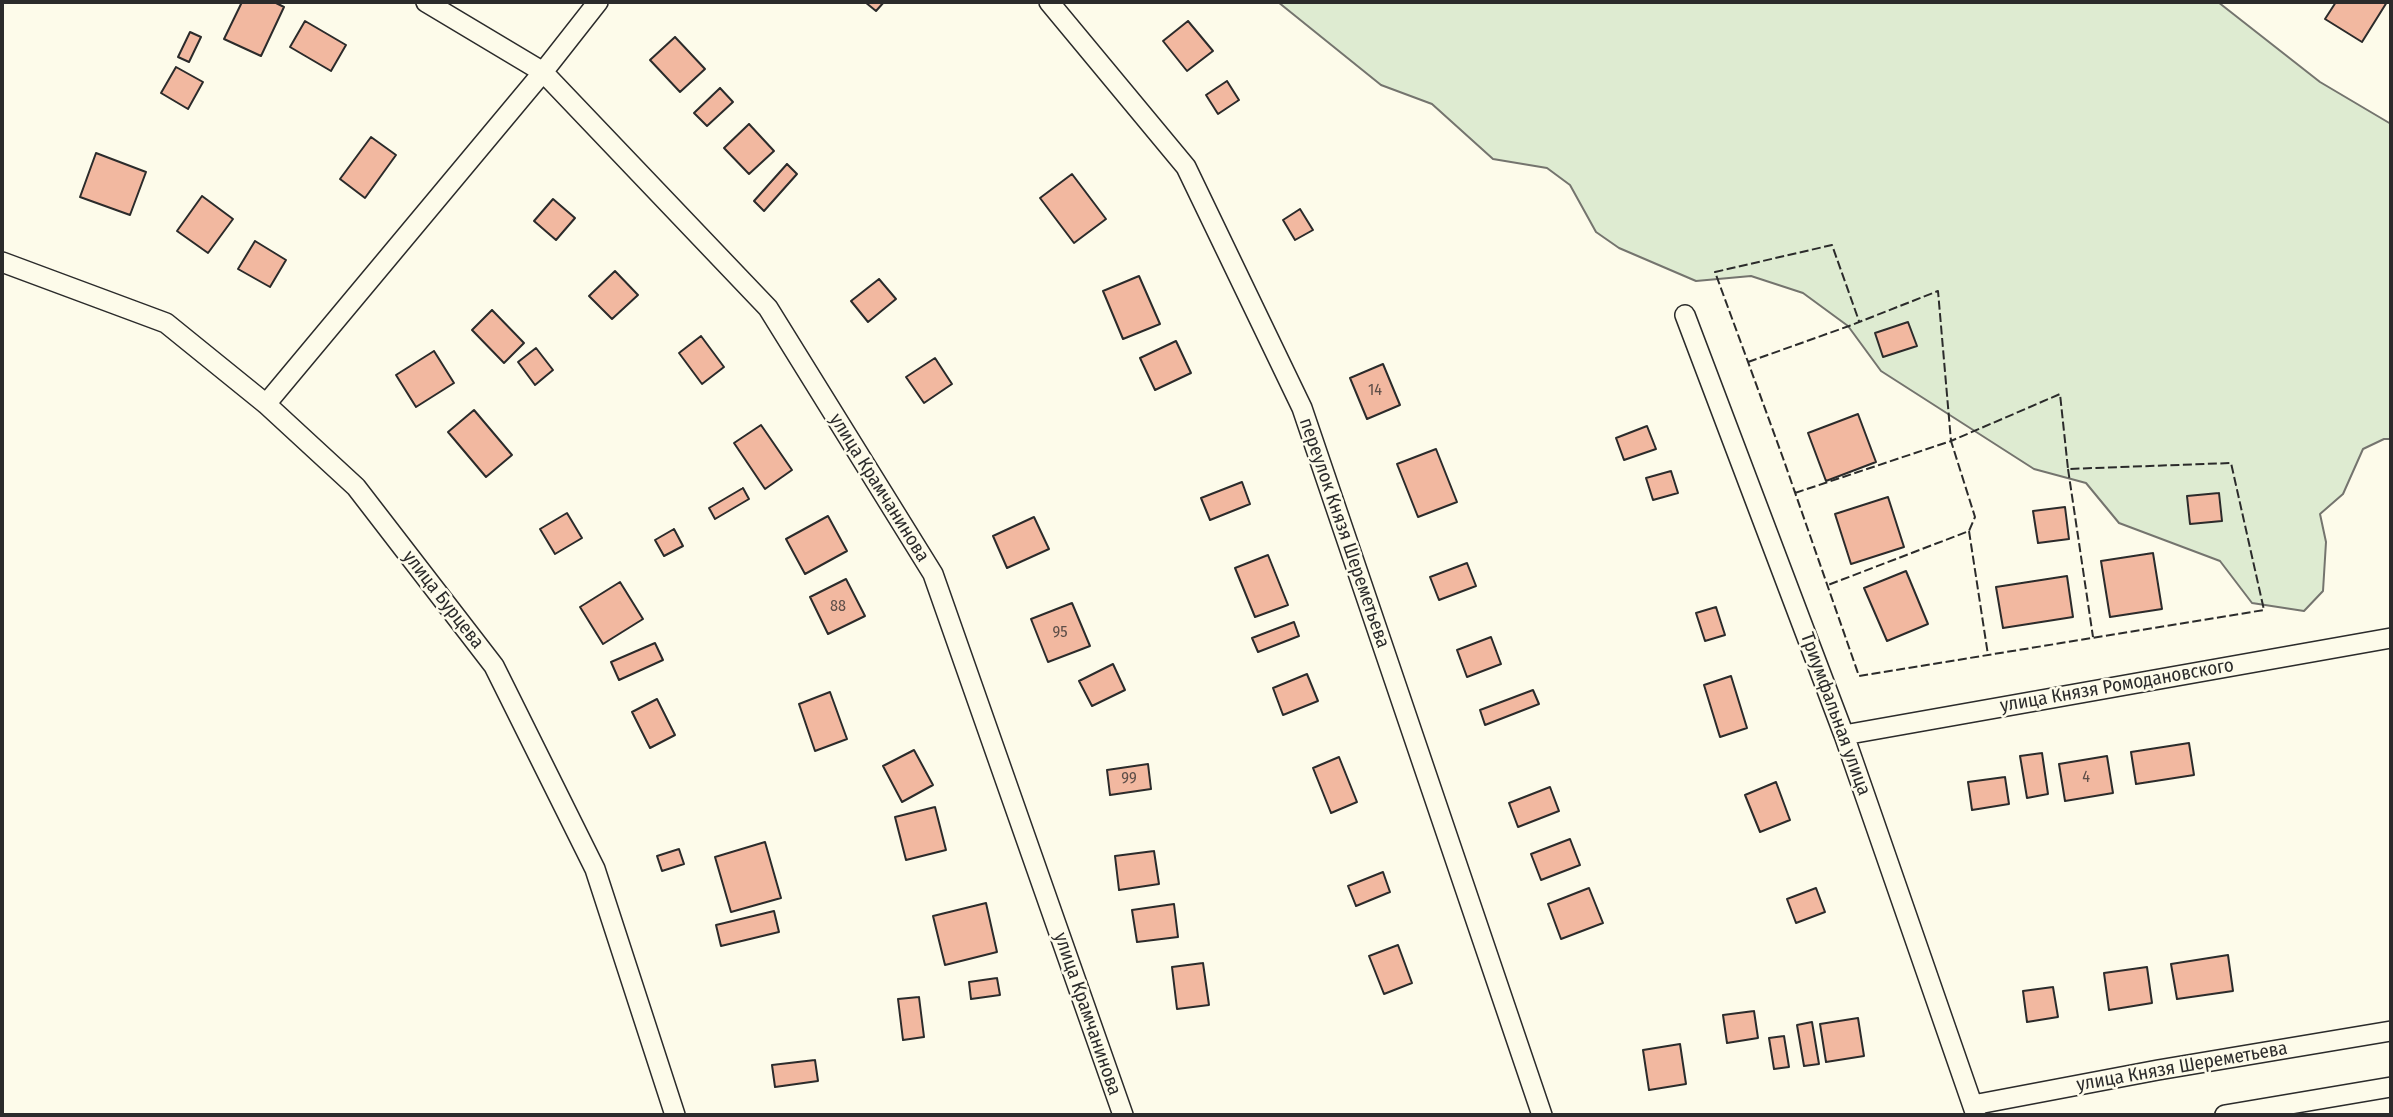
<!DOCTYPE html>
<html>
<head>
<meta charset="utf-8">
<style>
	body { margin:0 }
	#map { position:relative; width:2393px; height:1117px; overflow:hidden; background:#fdfbea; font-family:"Fira Sans Condensed",sans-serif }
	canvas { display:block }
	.frame { position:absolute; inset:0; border:4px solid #2b2b2b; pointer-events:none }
</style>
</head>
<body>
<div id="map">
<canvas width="2393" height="1117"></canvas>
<div class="frame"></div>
</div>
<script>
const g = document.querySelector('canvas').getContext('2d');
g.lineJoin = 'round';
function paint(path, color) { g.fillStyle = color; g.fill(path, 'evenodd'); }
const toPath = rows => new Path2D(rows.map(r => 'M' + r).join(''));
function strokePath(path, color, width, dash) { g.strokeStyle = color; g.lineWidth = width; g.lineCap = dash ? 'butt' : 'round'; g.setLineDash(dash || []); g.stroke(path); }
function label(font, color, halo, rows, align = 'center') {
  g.font = font + ' "Fira Sans Condensed",sans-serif'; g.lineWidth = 5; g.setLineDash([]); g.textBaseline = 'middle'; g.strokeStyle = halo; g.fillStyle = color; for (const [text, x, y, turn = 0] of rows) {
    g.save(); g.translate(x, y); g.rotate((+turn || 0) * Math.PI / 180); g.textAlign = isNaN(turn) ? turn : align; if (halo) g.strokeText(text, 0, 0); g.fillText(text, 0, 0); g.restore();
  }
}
const green = toPath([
	[1278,2,2218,2,2320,82,2391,124,2391,439,2384,439,2363,449,2343,494,2320,514,2326,542,2323,591,2304,611,2252,603,2220,561,2119,523,2086,483,2034,469,1881,371,1848,326,1803,293,1751,276,1696,281,1619,248,1596,232,1570,185,1547,168,1493,159,1432,104,1381,85,1278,2]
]);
const building = toPath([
	[242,2,274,2,284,7,261,56,224,39,242,2],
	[865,2,884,2,876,11,865,2],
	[2336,2,2387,2,2362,42,2325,19,2336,2],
	[305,21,346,45,331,71,290,47,305,21],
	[1188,21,1213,51,1187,71,1163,41,1188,21],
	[190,32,201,37,189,62,178,57,190,32],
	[675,37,705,69,680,92,650,60,675,37],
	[176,67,203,82,188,109,161,93,176,67],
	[1227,81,1239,100,1218,114,1206,95,1227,81],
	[720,88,733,102,707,126,694,113,720,88],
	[749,124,774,151,749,174,724,148,749,124],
	[371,137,396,155,365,198,340,179,371,137],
	[96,153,146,172,130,215,80,197,96,153],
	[787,164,797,174,764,211,754,201,787,164],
	[1072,174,1106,219,1074,243,1040,198,1072,174],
	[202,196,233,219,208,253,177,231,202,196],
	[553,199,575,218,556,240,534,221,553,199],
	[1300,209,1313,230,1295,240,1283,220,1300,209],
	[255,241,286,260,270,287,238,269,255,241],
	[615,271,638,295,612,319,589,296,615,271],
	[1139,276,1160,324,1123,339,1103,291,1139,276],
	[879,279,896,299,868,322,851,301,879,279],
	[492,310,524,343,504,363,472,330,492,310],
	[1908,322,1917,346,1883,357,1875,333,1908,322],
	[701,336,724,367,702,384,679,353,701,336],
	[1176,341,1191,373,1155,390,1140,358,1176,341],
	[536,348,553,370,535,385,518,362,536,348],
	[434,351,454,383,416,407,396,375,434,351],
	[935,358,952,384,924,403,906,377,935,358],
	[1383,364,1400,405,1367,419,1350,378,1383,364],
	[474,410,512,455,486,477,448,432,474,410],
	[1858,414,1876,462,1826,481,1808,433,1858,414],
	[761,425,792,470,765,489,734,443,761,425],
	[1647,426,1656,449,1624,460,1616,438,1647,426],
	[1436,449,1457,502,1418,517,1397,464,1436,449],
	[1671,471,1678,493,1653,500,1646,478,1671,471],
	[1242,482,1250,504,1210,520,1201,498,1242,482],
	[743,488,749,499,715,519,709,508,743,488],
	[2219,493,2222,521,2190,524,2187,496,2219,493],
	[1888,497,1904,547,1851,564,1835,514,1888,497],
	[2065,507,2069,539,2038,543,2033,511,2065,507],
	[567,513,582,538,555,554,540,529,567,513],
	[828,516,847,551,805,574,786,539,828,516],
	[1034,517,1049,549,1007,568,993,536,1034,517],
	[674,529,683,546,664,556,655,540,674,529],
	[2153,553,2162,609,2110,617,2101,561,2153,553],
	[1268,555,1288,605,1255,617,1235,568,1268,555],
	[1467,563,1476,586,1439,600,1430,577,1467,563],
	[1906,571,1928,624,1887,641,1864,588,1906,571],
	[2067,576,2073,617,2003,628,1996,587,2067,576],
	[846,579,865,616,828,634,810,597,846,579],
	[620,582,643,619,603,644,580,607,620,582],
	[1072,603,1090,646,1048,662,1031,619,1072,603],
	[1716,607,1725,635,1705,641,1696,613,1716,607],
	[1294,622,1299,636,1258,652,1252,638,1294,622],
	[1491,637,1501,664,1467,677,1457,650,1491,637],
	[655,643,663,660,619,680,611,662,655,643],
	[1113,664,1125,690,1092,706,1079,681,1113,664],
	[1307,674,1318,701,1283,715,1273,688,1307,674],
	[1731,676,1747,728,1720,737,1704,685,1731,676],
	[1533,690,1539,704,1485,725,1480,710,1533,690],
	[830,692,847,739,815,751,799,704,830,692],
	[657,699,675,735,650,748,632,712,657,699],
	[2189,743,2194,775,2136,784,2131,752,2189,743],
	[914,750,933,785,902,802,883,766,914,750],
	[2042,753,2048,794,2027,798,2020,756,2042,753],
	[2107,756,2113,793,2065,801,2059,764,2107,756],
	[1339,757,1357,802,1331,813,1313,768,1339,757],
	[1148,764,1151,789,1110,795,1107,770,1148,764],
	[2005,777,2009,804,1972,810,1968,782,2005,777],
	[1776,782,1790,820,1760,832,1745,795,1776,782],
	[1550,787,1559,811,1518,827,1509,803,1550,787],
	[935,807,946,850,906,860,895,817,935,807],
	[1570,839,1580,865,1541,880,1531,854,1570,839],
	[765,842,781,898,731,912,715,857,765,842],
	[679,849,684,864,662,871,657,856,679,849],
	[1154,851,1159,884,1119,890,1115,856,1154,851],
	[1383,872,1390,892,1356,906,1348,886,1383,872],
	[1589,888,1603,923,1561,939,1548,904,1589,888],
	[1816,888,1825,912,1796,923,1787,899,1816,888],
	[986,903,997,952,945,965,933,916,986,903],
	[1174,904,1178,937,1137,942,1132,910,1174,904],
	[774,911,779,932,721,946,716,925,774,911],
	[1398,945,1412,983,1384,994,1369,956,1398,945],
	[2228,955,2233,991,2177,999,2171,964,2228,955],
	[1203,963,1209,1005,1177,1009,1172,967,1203,963],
	[2147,967,2152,1003,2109,1010,2104,973,2147,967],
	[997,978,1000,995,971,999,969,982,997,978],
	[2053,987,2058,1017,2027,1022,2023,991,2053,987],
	[919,997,924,1037,903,1040,898,999,919,997],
	[1754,1011,1758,1038,1727,1043,1723,1015,1754,1011],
	[1858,1018,1864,1056,1826,1062,1820,1024,1858,1018],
	[1812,1022,1819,1064,1804,1066,1797,1025,1812,1022],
	[1784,1036,1789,1067,1774,1069,1769,1038,1784,1036],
	[1680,1044,1686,1084,1649,1090,1643,1050,1680,1044],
	[815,1060,818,1081,775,1087,772,1065,815,1060]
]);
const street = toPath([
	[426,2,543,72,768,308,933,574,1123,1115],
	[1049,2,1186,167,1302,408,1542,1115],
	[2,262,166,323,266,404,356,487,494,666,595,869,675,1115],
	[1685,315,1844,735,1976,1115],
	[266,404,543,72,598,2],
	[1844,735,2391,638],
	[1973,1105,2158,1070,2391,1031],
	[2225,1115,2391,1087]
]);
const fence = toPath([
	[1748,362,1849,326,1938,291,1951,441,2060,394,2068,469,2231,463,2264,610,1859,676,1783,458,1748,362,1715,272,1832,245,1859,321],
	[2068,469,2093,637],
	[1795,493,1951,441,1975,517,1969,531,1828,585],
	[1969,531,1988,655]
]);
const numberNames = [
	["14",1375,391],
	["88",838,607],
	["95",1060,633],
	["4",2086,778],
	["99",1129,779]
];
const streetNames = [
	["улица Крамчанинова",879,488,58],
	["переулок Князя Шереметьева",1344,533,71],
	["улица Бурцева",443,600,52],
	["улица Князя Ромодановского",2117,686,-10],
	["Триумфальная улица",1835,714,70],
	["улица Крамчанинова",1087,1014,71],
	["улица Князя Шереметьева",2182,1067,-10]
];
paint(green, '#deebd1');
strokePath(green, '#74746e', 2);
paint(building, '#f2b8a0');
strokePath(building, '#2b2b2b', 2);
strokePath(street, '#2b2b2b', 22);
strokePath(street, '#fdfbea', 19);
strokePath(fence, '#2b2b2b', 2, [9, 3.5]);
label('16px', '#5d4e48', null, numberNames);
label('19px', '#2b2b2b', '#fdfbea', streetNames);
</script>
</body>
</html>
